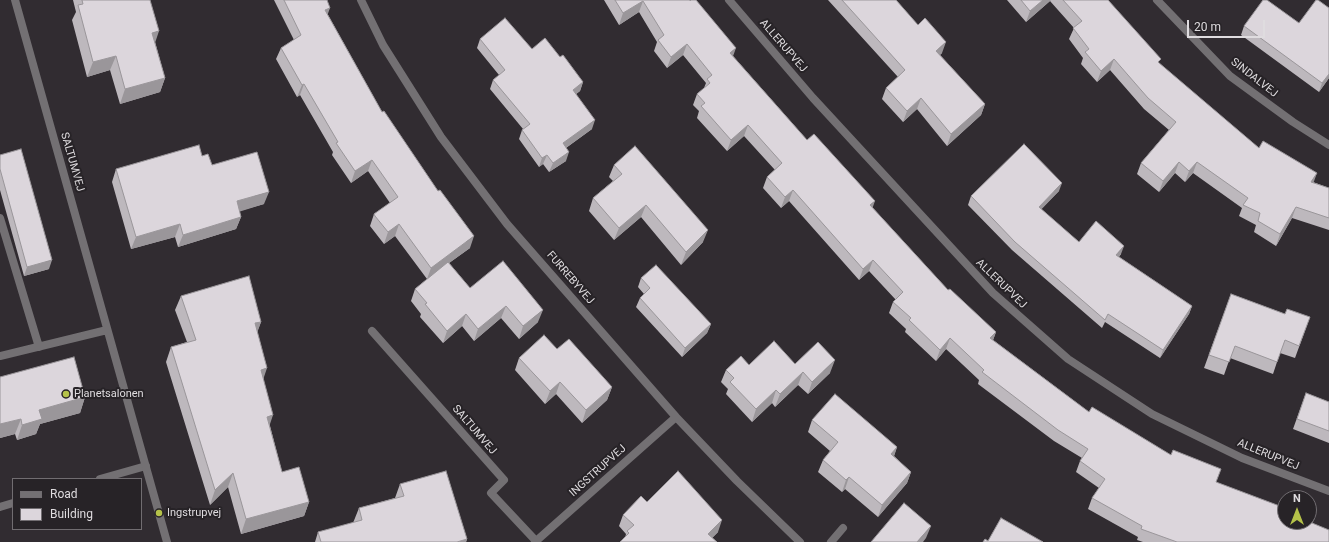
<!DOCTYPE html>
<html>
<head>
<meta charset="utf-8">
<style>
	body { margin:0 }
	#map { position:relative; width:1329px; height:542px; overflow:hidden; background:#312c31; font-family:Roboto,sans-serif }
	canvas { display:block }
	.legend { position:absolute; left:12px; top:478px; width:130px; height:52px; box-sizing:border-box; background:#272327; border:1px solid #716d71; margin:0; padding:5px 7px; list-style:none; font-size:12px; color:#dfdcdf }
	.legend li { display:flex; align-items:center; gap:8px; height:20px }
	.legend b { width:20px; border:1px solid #716d71 }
	.north { position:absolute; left:1277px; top:490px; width:40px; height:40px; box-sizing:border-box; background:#272327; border:1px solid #716d71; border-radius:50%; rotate:0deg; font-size:11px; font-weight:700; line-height:16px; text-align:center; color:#dfdcdf }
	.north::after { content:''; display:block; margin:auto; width:14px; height:18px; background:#b5c249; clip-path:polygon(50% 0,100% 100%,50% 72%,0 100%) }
	.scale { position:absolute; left:1187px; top:20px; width:78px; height:18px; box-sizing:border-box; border:2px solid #dfdcdf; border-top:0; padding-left:5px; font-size:12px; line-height:14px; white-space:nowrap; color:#dfdcdf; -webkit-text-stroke:3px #272327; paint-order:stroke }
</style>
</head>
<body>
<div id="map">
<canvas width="1329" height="542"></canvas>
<ul class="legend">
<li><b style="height:5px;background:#737073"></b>Road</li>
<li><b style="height:11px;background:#dcd6dc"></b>Building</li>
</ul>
<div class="north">N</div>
<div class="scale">20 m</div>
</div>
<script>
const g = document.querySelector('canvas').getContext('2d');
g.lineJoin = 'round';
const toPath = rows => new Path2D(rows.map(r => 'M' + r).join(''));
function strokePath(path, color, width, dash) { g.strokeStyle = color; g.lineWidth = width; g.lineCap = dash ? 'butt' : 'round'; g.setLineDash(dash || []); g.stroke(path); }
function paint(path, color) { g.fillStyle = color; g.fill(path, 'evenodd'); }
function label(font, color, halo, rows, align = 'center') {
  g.font = font + ' Roboto,sans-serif'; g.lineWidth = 4; g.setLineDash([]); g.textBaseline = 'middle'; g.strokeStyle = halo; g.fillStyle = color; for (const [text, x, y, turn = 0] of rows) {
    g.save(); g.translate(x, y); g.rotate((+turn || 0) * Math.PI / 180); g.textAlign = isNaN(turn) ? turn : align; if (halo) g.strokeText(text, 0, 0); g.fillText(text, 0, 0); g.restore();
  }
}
const lane = toPath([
	[100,479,146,466],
	[0,507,13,503]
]);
const street = toPath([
	[15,0,167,542],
	[361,0,383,45,441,137,507,224,676,417,737,481,800,542],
	[729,0,813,98,993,293,1068,359,1152,414,1242,458,1329,491],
	[1157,0,1230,76,1293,122,1329,145],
	[0,218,39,347],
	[372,331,504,480,491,493,536,541],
	[0,356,107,330],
	[535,542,676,417],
	[831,542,843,528]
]);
const wall = toPath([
	[73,0,150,0,155,42,165,78,160,92,120,104,110,70,87,77,72,20,76,12],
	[274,0,327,0,328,15,382,112,470,248,449,263,470,288,538,322,519,339,501,318,474,341,462,326,443,343,420,317,421,314,411,301,415,289,427,279,395,236,384,244,370,226,374,214,390,203,368,171,351,183,332,155,333,152,300,95,297,97,276,59,281,48,294,40],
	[604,0,690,0,733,56,807,140,872,207,948,290,996,332,993,340,1089,412,1171,455,1216,482,1312,523,1329,542,1143,542,1137,540,1138,537,1088,509,1092,498,1099,488,1076,472,1080,461,1082,458,1054,441,978,384,979,380,946,349,936,361,905,332,906,329,889,313,893,302,896,300,869,271,859,280,789,201,781,208,763,188,767,177,775,170,744,136,727,151,697,118,699,111,693,105,697,94,704,88,706,83,683,55,667,68,654,51,657,42,639,12,619,25],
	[828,0,896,0,942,53,940,55,985,104,981,115,947,146,917,109,903,122,882,99,886,88,898,77],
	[1007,0,1108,0,1159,64,1259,148,1313,182,1329,188,1329,230,1292,218,1276,246,1254,232,1256,225,1239,216,1242,208,1193,173,1185,182,1175,173,1159,192,1137,174,1141,163,1169,130,1144,109,1110,70,1097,82,1081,64,1083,58,1069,39,1074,28,1050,1,1026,22],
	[1329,8,1329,78,1319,92,1241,35,1244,26,1299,23],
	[480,39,532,49,560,57,583,82,580,91,576,94,592,129,566,148,566,161,549,172,543,164,539,167,519,139,522,130,523,129,490,89,493,80,499,75,477,48],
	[0,155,49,269,24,276,0,190],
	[202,156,212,165,264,204,239,211,241,217,236,229,178,247,175,237,131,249,112,182,116,169],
	[614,165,703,242,681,265,641,217,614,240,589,211,593,198,613,181,609,177],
	[1059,191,1041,209,1079,242,1121,254,1119,257,1192,306,1189,314,1160,358,1105,322,1102,328,1012,250,968,205,971,196],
	[641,278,711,324,707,333,682,357,636,307,640,298,644,294,638,287],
	[1231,294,1285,314,1310,317,1295,358,1280,353,1273,374,1230,358,1224,375,1204,368],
	[181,296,261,322,257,332,270,426,282,472,309,502,304,516,241,534,228,487,210,505,166,362,171,347,187,342,175,310],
	[557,349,612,387,607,400,582,423,556,394,545,404,515,370,519,358],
	[795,364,830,373,808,394,798,385,775,407,772,403,752,422,726,394,728,389,721,382,726,370,749,365],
	[0,377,85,397,80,413,40,424,36,434,17,440,15,434,0,438],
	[1306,393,1329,402,1329,443,1293,429],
	[812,420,897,447,894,456,911,472,907,483,878,517,845,489,842,492,818,472,823,460,830,451,808,432],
	[400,484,467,539,466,542,315,542,318,532,353,523,359,508,395,498],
	[647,502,718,532,712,538,625,538,626,534,619,526,623,515]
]);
const shadedWall = toPath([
	[1043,0,1051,0,1050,1,1026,22,1030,11],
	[643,1,639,12,619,25,623,13],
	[330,8,326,19,325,10],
	[159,31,154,46,152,33],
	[946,42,942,53,932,62,936,51],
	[687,44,683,55,667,68,671,57],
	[736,48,732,59,730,53],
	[116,56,110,70,87,77,93,62],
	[1114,59,1110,70,1097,82,1101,71],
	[1329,74,1329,78,1319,92,1322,83],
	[165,78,160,92,120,104,125,89],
	[583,82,580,91,570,99,573,90],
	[304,84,300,95,297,97,302,85],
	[921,98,917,109,903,122,907,111],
	[985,104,981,115,947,146,951,134],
	[595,120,592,129,560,152,563,143],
	[748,125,744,136,727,151,731,140],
	[569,152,566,161,549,172,553,163],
	[547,155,543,164,539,167,542,158],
	[372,160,368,171,351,183,355,171],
	[1179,162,1175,173,1159,192,1163,181],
	[1197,162,1193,173,1185,182,1189,171],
	[1317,173,1313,184,1311,182],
	[1062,183,1059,191,1036,215,1039,207],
	[793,190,789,201,781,208,785,197],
	[269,192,264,204,232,214,237,201],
	[875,201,871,212,870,205],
	[646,205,641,217,614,240,619,228],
	[1296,207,1292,218,1276,246,1280,234],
	[241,217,236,229,178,247,183,235],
	[180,224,175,237,131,249,136,237],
	[399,224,395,236,384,244,388,232],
	[708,230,703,242,681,265,686,252],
	[474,236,470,248,427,279,431,268],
	[1124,246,1121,254,1113,264,1116,255],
	[52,260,49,269,24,276,27,267],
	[873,260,869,271,859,280,863,269],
	[506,306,501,318,474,341,478,329],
	[1192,306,1189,314,1160,358,1163,350],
	[543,310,538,322,519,339,523,326],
	[466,314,462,326,443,343,447,331],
	[261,322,256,336,255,323],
	[711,324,707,333,682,357,685,348],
	[996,332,992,343,990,338],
	[950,338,946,349,936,361,940,350],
	[835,360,830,373,808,394,812,382],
	[267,368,262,383,261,370],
	[803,372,798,385,775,407,780,394],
	[560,382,556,394,545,404,550,391],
	[612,387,607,400,582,423,586,410],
	[776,390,772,403,752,422,756,409],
	[85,397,80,413,40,424,36,434,17,440,22,425,39,410],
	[273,415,268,430,267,417],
	[21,419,15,434,0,438,0,424],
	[897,447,893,459,891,454],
	[911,472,907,483,878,517,882,505],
	[233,473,228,487,210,505,215,490],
	[849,477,845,489,842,492,846,480],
	[309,502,304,516,241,534,246,519],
	[722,520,718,532,708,542,708,534],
	[931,526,926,538,923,542,917,542],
	[467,539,466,542,457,542]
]);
const building = toPath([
	[82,0,150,0,159,31,152,33,165,78,125,89,116,56,93,62,78,5,83,4,82,0],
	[284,0,327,0,330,8,325,10,382,112,384,111,438,191,440,190,474,236,431,268,399,224,388,232,375,216,374,214,398,197,372,160,355,171,336,143,338,142,304,84,302,85,281,48,301,35,284,0],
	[615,0,690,0,690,1,691,0,696,0,736,48,730,53,807,140,814,134,875,201,870,205,948,290,950,289,996,332,990,338,1089,412,1092,407,1171,455,1173,450,1221,469,1216,482,1285,508,1285,522,1309,522,1309,517,1314,519,1312,523,1329,530,1329,542,1177,542,1141,529,1142,526,1092,498,1105,479,1080,461,1088,449,1058,430,982,372,984,370,950,338,940,350,909,320,911,318,893,302,903,292,873,260,863,269,793,190,785,197,767,177,782,163,748,125,731,140,701,106,705,103,697,94,710,83,707,79,712,75,687,44,671,57,658,40,664,35,643,1,623,13,615,0],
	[842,0,896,0,918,25,925,18,946,42,936,51,985,104,951,134,921,98,907,111,886,88,905,70,842,0],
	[1021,0,1043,0,1030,11,1021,0],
	[1063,0,1108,0,1161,59,1158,62,1259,148,1263,141,1317,173,1311,182,1329,188,1329,218,1296,207,1280,234,1258,221,1260,213,1243,205,1248,198,1197,162,1189,171,1179,162,1163,181,1141,163,1176,122,1148,98,1114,59,1101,71,1085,52,1089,49,1073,28,1082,21,1063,0],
	[1263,0,1267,0,1299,23,1316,0,1318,0,1329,8,1329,74,1322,83,1244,26,1263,0],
	[505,18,532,49,545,38,560,57,563,55,583,82,573,90,595,120,563,143,569,152,553,163,547,155,542,158,522,130,530,124,493,80,505,70,480,39,505,18],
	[1024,144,1062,183,1039,207,1079,242,1096,221,1124,246,1116,255,1192,306,1163,350,1108,314,1105,320,1015,242,971,196,1024,144],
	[199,145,202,156,208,154,212,165,257,152,269,192,237,201,241,217,183,235,180,224,136,237,116,169,199,145],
	[635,146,708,230,686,252,646,205,619,228,593,198,622,174,614,165,635,146],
	[21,149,52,260,27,267,0,169,0,155,21,149],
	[503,261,543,310,523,326,506,306,478,329,466,314,447,331,425,304,427,303,415,289,448,262,470,288,503,261],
	[656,265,711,324,685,348,640,298,650,288,641,278,656,265],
	[249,276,261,322,255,323,267,368,261,370,273,415,267,417,282,472,299,467,309,502,246,519,233,473,215,490,171,347,196,340,181,296,249,276],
	[1231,294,1285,314,1287,309,1310,317,1299,346,1285,340,1277,362,1235,346,1229,362,1209,355,1231,294],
	[544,335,557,349,569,339,612,387,586,410,560,382,550,391,519,358,544,335],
	[774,341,795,364,818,342,835,360,812,382,803,372,780,394,776,390,756,409,730,382,734,378,726,370,741,356,749,365,774,341],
	[74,357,85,397,39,410,42,419,22,425,21,419,0,424,0,377,74,357],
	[1306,393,1329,402,1329,431,1297,419,1306,393],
	[835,394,897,447,891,454,911,472,882,505,849,477,846,480,823,460,838,442,812,420,835,394],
	[446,471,467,539,457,542,321,542,318,532,362,520,359,508,404,496,400,484,446,471],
	[678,471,722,520,708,534,717,542,620,542,629,533,627,531,634,525,623,515,641,496,647,502,678,471],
	[904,503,931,526,917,542,871,542,904,503],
	[1001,518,1043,542,983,542,985,539,988,541,1001,518]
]);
const markers = [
	[66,394,4,"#b5c249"],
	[159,513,4,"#b5c249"]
];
const streetNames = [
	["ALLERUPVEJ",783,46,49],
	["SINDALVEJ",1254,78,38],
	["SALTUMVEJ",72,162,74],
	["FURREBYVEJ",570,278,49],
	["ALLERUPVEJ",1001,284,44],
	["SALTUMVEJ",474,430,49],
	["ALLERUPVEJ",1268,455,22],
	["INGSTRUPVEJ",598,471,-42]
];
const poiNames = [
	["Planetsalonen",74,394],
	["Ingstrupvej",167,513]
];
strokePath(lane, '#737073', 8);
strokePath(street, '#737073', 8);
paint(wall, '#bdb8bd');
paint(shadedWall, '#9a969a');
paint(building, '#dcd6dc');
strokePath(building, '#9a969a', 1);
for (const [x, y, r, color] of markers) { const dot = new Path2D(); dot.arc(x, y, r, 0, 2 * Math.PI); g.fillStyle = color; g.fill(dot); strokePath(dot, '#272327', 1.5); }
label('11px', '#dfdcdf', '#272327', streetNames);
label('11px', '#dfdcdf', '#272327', poiNames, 'left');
</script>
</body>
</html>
